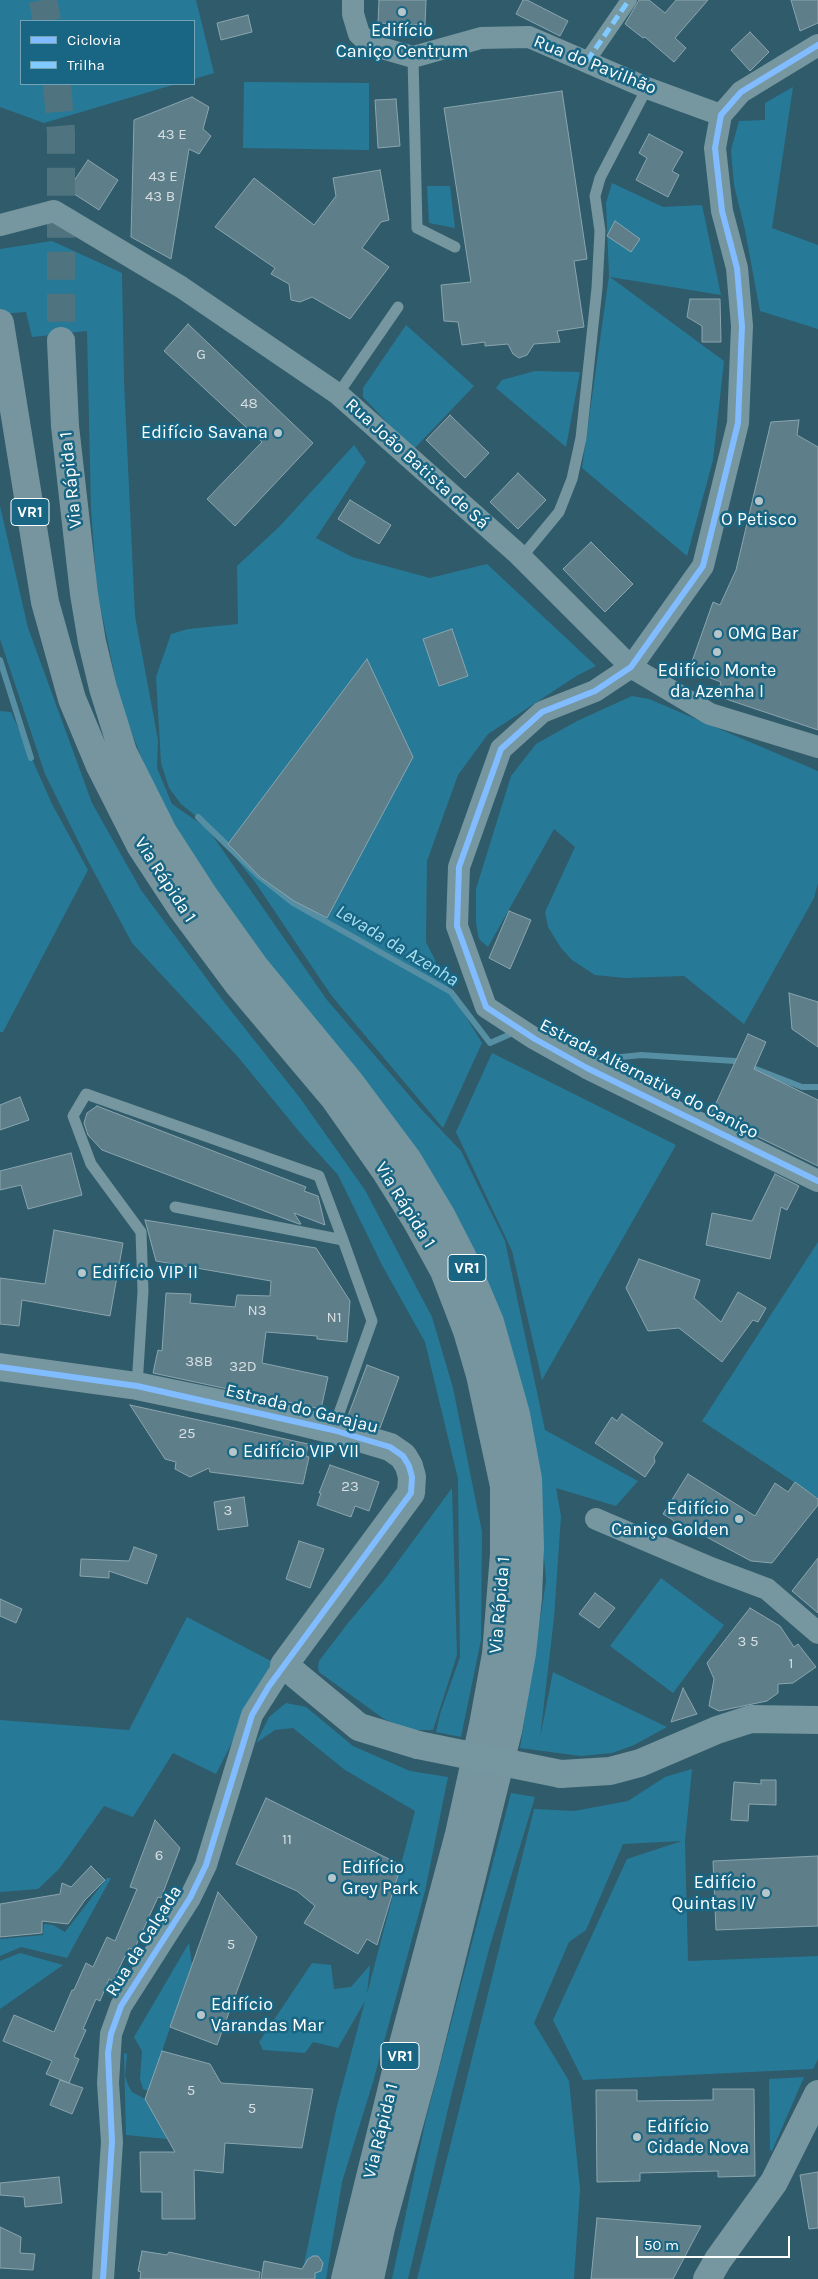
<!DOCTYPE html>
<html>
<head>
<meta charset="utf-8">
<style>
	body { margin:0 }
	#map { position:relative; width:818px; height:2279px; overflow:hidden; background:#305b6a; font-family:Karla,sans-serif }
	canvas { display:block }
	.legend { position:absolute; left:20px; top:20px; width:175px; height:65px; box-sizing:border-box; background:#186683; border:1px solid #74a3b5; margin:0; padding:6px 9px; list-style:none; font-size:15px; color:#fff }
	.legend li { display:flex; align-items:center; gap:10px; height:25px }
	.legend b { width:25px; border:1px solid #74a3b5 }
	.scale { position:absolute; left:636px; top:2236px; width:154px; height:22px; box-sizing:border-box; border:2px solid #fff; border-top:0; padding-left:6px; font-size:15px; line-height:18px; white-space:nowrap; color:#fff; -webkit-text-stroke:4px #186683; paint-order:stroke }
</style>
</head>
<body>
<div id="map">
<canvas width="818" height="2279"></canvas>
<ul class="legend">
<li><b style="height:6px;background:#80bcff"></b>Ciclovia</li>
<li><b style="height:6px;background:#80caff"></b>Trilha</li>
</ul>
<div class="scale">50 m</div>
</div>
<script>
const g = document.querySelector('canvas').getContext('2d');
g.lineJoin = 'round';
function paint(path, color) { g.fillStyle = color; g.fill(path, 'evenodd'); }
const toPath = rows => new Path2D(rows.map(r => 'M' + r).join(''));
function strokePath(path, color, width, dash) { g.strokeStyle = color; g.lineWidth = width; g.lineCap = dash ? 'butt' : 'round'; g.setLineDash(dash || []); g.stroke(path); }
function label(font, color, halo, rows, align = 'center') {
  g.font = font + ' Karla,sans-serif'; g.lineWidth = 5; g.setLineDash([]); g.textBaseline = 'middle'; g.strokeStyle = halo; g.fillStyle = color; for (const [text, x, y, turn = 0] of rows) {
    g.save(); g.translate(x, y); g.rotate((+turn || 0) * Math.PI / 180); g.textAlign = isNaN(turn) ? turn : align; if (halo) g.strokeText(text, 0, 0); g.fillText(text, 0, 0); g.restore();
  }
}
const green = toPath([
	[0,0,196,0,214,73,194,79,194,21,21,21,21,84,176,84,44,123,0,107],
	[244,82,369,83,369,150,243,148],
	[793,87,772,228,818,245,818,329,760,311,745,230,734,185,731,150,739,121,765,120,765,103],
	[612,183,663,207,702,205,721,295,610,277,724,361,713,460,687,556,582,468,609,276,606,203],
	[427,186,450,186,455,228,429,223],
	[52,241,122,273,124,381,135,616,158,740,157,768,172,804,208,829,327,1000,420,1108,461,1151,505,1241,545,1430,638,1481,616,1506,556,1488,561,1516,554,1618,540,1738,553,1672,667,1727,634,1745,612,1753,581,1756,520,1748,546,1581,537,1472,524,1394,160,804,121,706,97,590,91,508,87,331,32,337,26,312,0,314,0,249],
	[406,325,474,386,413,450,363,397,363,388],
	[535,371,580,372,566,447,496,388,502,380],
	[354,445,366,462,316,538,352,557,430,578,487,564,596,666,578,675,488,734,458,775,427,861,426,942,451,992,482,1043,443,1128,331,995,255,882,213,830,181,804,169,788,161,763,156,677,171,634,188,629,238,624,237,566,279,527],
	[0,506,28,628,92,803,141,890,224,1002,300,1098,365,1190,432,1317,453,1388,482,1532,481,1640,461,1737,436,1732,440,1714,460,1657,458,1479,425,1342,382,1265,338,1175,302,1135,238,1057,132,943,87,859,45,774,0,639],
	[632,696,649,699,818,771,818,883,814,898,744,1024,684,976,625,978,595,975,572,960,561,948,548,927,545,912,575,847,554,829,488,947,479,939,476,923,476,889,511,776,536,744,577,721],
	[0,711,11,712,52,804,88,870,3,1032,0,1032],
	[492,1053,676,1145,542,1380,512,1251,456,1132],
	[818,1242,818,1498,702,1421],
	[452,1488,457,1655,433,1730,412,1730,384,1719,319,1672,318,1667,319,1661,348,1623,385,1579],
	[661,1578,724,1625,673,1693,610,1646],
	[187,1617,273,1662,216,1774,173,1753,133,1817,104,1806,59,1869,38,1889,0,1892,0,1720,129,1730],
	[286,1703,306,1707,353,1746,410,1771,448,1777,425,1891,373,2082,342,2182,326,2279,301,2279,336,2110,365,2001,338,2048,313,2042,305,2053,263,2050,259,2042,312,1963,331,1965,334,1989,351,1987,370,1965,367,1994,415,1811,345,1770,293,1728,275,1730,256,1743,269,1717],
	[692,1769,685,1841,688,1961,818,1956,818,2059,813,2069,583,2080,553,2020,627,1859,682,1841,623,1844,586,1930,569,1942,534,2023,569,2081,580,2189,574,2279,417,2279,534,1809,574,1811,628,1801,665,1777],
	[511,1793,535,1797,489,1949,452,2092,408,2279,392,2279,426,2119],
	[107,1878,111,1878,67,1958,21,1947,0,1956,0,1939,43,1935,44,1924,53,1925,65,1932],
	[189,1943,192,1965,148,2091,143,2089,140,2079,142,2051,134,2037],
	[20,1953,63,1965,0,2009,0,1961],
	[124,2053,127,2054,125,2076,128,2085,132,2092,145,2099,167,2139,126,2135],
	[804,2077,772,2151,770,2150,769,2079]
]);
const stream = toPath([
	[0,660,31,758],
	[198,817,260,877,293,903,451,992,490,1043,515,1032],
	[550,1035,591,1057,602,1059,641,1055,735,1061,802,1087,818,1087]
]);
const building = toPath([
	[379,0,426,0,425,25,378,23,379,0],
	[523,0,527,0,568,21,560,36,516,14,523,0],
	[639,0,649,0,665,13,676,0,708,0,675,38,686,48,674,62,645,37,643,38,625,24,639,0],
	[791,0,818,0,818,23,800,31,791,0],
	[248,15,252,32,221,40,217,23,248,15],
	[750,32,769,52,750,71,731,50,750,32],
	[562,91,587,259,574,261,584,327,557,331,560,342,534,344,527,355,519,358,513,354,508,344,485,346,485,342,462,345,458,322,444,321,441,285,471,282,444,108,562,91],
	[192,97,209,107,203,129,211,136,199,154,189,149,171,259,131,237,134,120,192,97],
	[396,99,400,146,378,148,375,100,396,99],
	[649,134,683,152,672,171,679,175,668,197,636,180,647,158,639,153,649,134],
	[88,160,118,180,99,210,68,190,88,160],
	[380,170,389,220,381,222,362,248,389,267,350,319,312,297,300,302,291,300,289,284,271,274,275,268,215,227,254,178,314,225,336,196,333,178,380,170],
	[615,221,640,239,631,252,607,236,615,221],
	[690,299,720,299,721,342,702,342,702,326,687,317,690,299],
	[188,324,313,443,235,526,207,499,262,442,164,351,188,324],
	[450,415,489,453,465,478,426,440,450,415],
	[799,420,797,435,818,447,818,730,717,696,721,682,689,670,713,602,720,605,736,570,771,422,799,420],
	[518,473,546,500,518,529,490,502,518,473],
	[350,500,391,525,379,544,338,519,350,500],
	[591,542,633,584,605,612,563,569,591,542],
	[452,629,468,676,439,686,423,639,452,629],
	[367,659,413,757,327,918,294,901,260,877,228,844,367,659],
	[509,911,531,920,510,969,489,958,509,911],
	[789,993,818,1002,818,1047,792,1029,789,993],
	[748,1034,766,1042,754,1069,818,1100,818,1166,711,1114,748,1034],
	[20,1097,29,1120,0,1130,0,1105,20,1097],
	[97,1106,306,1187,304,1191,318,1196,325,1225,294,1213,301,1224,299,1224,102,1150,88,1135,84,1123,87,1113,97,1106],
	[71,1153,82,1195,28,1209,21,1185,0,1190,0,1171,71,1153],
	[775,1174,799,1186,787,1210,781,1207,770,1259,706,1245,712,1213,752,1221,775,1174],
	[145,1220,316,1248,350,1301,347,1342,317,1339,317,1336,266,1332,262,1363,328,1377,321,1409,153,1373,158,1350,162,1351,166,1293,191,1294,190,1303,235,1307,237,1295,270,1296,271,1281,156,1261,145,1220],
	[54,1230,123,1243,110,1316,22,1300,19,1326,0,1324,0,1278,45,1284,54,1230],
	[639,1259,700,1280,694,1298,721,1322,738,1292,766,1308,758,1322,753,1320,722,1362,679,1328,648,1331,626,1288,639,1259],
	[367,1365,399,1377,380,1428,348,1416,367,1365],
	[130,1405,308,1444,306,1456,309,1457,303,1484,210,1472,209,1468,190,1477,175,1469,176,1462,165,1459,130,1405],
	[622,1414,663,1443,654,1457,655,1462,645,1477,595,1443,612,1417,617,1421,622,1414],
	[330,1465,379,1482,369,1511,355,1506,351,1517,317,1505,321,1493,319,1493,330,1465],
	[688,1474,755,1516,775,1483,788,1492,795,1482,818,1499,818,1505,772,1563,751,1561,699,1533,684,1535,677,1531,673,1520,663,1514,688,1474],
	[244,1497,248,1526,218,1530,214,1502,244,1497],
	[299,1541,324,1549,310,1588,286,1579,299,1541],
	[134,1547,157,1555,147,1584,109,1571,109,1578,80,1576,81,1559,129,1561,134,1547],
	[818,1558,818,1613,792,1591,818,1558],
	[595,1593,615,1608,599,1628,579,1614,595,1593],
	[0,1599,22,1609,16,1623,0,1616,0,1599],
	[750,1608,780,1626,794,1647,798,1644,816,1667,793,1683,778,1684,778,1693,767,1701,719,1711,709,1706,714,1679,707,1663,750,1608],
	[683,1688,697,1714,671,1722,683,1688],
	[761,1780,776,1780,776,1805,749,1804,748,1821,731,1820,734,1782,761,1784,761,1780],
	[266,1798,401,1865,377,1945,367,1939,358,1954,304,1923,315,1906,297,1891,236,1864,266,1798],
	[155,1820,180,1848,161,1898,158,1897,134,1950,129,1948,113,1981,109,1979,100,2001,96,1999,83,2029,86,2030,74,2057,79,2059,69,2083,46,2074,52,2061,3,2041,14,2015,54,2032,72,1990,74,1990,86,1963,93,1967,107,1937,115,1941,137,1889,130,1887,155,1820],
	[818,1856,818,1926,716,1930,713,1861,818,1856],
	[91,1866,105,1880,85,1900,68,1924,42,1921,42,1933,0,1937,0,1904,60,1894,62,1883,71,1887,91,1866],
	[218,1892,257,1937,217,2045,170,2027,218,1892],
	[162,2051,210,2064,221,2083,313,2089,302,2148,225,2143,223,2173,194,2170,195,2219,162,2219,162,2192,141,2192,140,2152,175,2152,145,2099,162,2051],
	[60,2080,83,2088,72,2114,50,2105,60,2080],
	[713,2089,754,2089,755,2176,718,2177,718,2171,640,2173,640,2181,597,2182,596,2090,637,2090,637,2101,713,2100,713,2089],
	[818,2172,818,2228,809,2229,800,2175,818,2172],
	[59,2177,62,2203,25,2207,24,2197,0,2195,0,2183,59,2177],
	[597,2218,701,2226,673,2279,591,2279,597,2218],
	[0,2227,21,2237,20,2253,35,2254,33,2270,0,2268,0,2227],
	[142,2251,167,2255,169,2252,260,2272,259,2279,140,2279,141,2272,138,2271,142,2251],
	[313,2256,318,2256,323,2263,321,2271,315,2273,315,2279,261,2279,264,2261,302,2269,308,2259,313,2256]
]);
const trunkTunnel = toPath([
	[43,0,47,21],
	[57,84,61,133,61,341]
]);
const service = toPath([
	[413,57,417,228,455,247],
	[338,394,398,307],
	[521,558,559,512,572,479,581,438,597,288,600,231,595,196,600,178,647,88],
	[175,1207,343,1240,372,1321,333,1430],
	[137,1386,143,1291,141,1232,91,1164,73,1116,86,1094,319,1176,343,1240]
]);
const pedestrian = toPath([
	[587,61,629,0]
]);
const minor = toPath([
	[353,0,353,14,359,34,371,45,413,57,481,38,529,37,647,88,721,115],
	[818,45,741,92,721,115,715,148,722,211,737,268,742,326,738,423,703,566,631,667,595,691,542,712,501,749,459,867,457,926,486,1007,535,1039,587,1068,818,1181],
	[0,225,54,211,181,287,338,394,517,553,631,667,710,714,818,747],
	[596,1519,711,1568,767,1589,818,1633],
	[103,2279,112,2142,108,2083,111,2034,121,2006,190,1898,206,1865,252,1715,284,1665]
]);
const tertiary = toPath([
	[0,1367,137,1386,238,1407,333,1430,390,1447,403,1456,409,1466,412,1477,411,1493,284,1665,359,1727,418,1745],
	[561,1774,610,1771,640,1763,717,1730,751,1719,818,1720],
	[707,2279,718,2260,774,2182,818,2094]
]);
const trunk = toPath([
	[0,323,45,602,72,699,100,766,140,845,182,909,237,983,334,1098,386,1172,416,1220,444,1271,467,1331,480,1375,504,1486,504,1554,496,1654,483,1725,459,1834,398,2063,345,2279],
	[61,341,65,426,84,594,92,642,103,688,123,752,163,832,205,897,255,967,349,1081,408,1160,441,1215,463,1258,490,1322,516,1414,528,1479,530,1548,528,1598,522,1653,508,1731,425,2066,381,2228,370,2279]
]);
const tertiaryBridge = toPath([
	[418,1745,561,1774]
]);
const quiet = toPath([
	[587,61,629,0]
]);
const cycleway = toPath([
	[818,45,741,92,721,115,715,148,722,211,737,268,742,326,738,423,703,566,631,667,595,691,542,712,501,749,459,867,457,926,486,1007,535,1039,587,1068,818,1181],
	[0,1367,137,1386,333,1430,390,1447,403,1456,409,1466,412,1477,411,1493,269,1686,252,1715,206,1865,190,1898,121,2006,111,2034,108,2053,112,2142,103,2279]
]);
const markers = [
	[402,12,5,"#b7c6cb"],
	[278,433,5,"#b7c6cb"],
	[759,501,5,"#b7c6cb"],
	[718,634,5,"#b7c6cb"],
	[717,652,5,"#b7c6cb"],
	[82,1273,5,"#b7c6cb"],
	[233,1452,5,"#b7c6cb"],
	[739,1519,5,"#b7c6cb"],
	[332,1878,5,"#b7c6cb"],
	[766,1893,5,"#b7c6cb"],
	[201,2015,5,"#b7c6cb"],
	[637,2137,5,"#b7c6cb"]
];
const numberNames = [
	["43 E",172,135],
	["43 E",163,177],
	["43 B",160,197],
	["G",201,355],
	["48",249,404],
	["N3",257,1311],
	["N1",334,1318],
	["38B",199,1362],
	["32D",243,1367],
	["25",187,1434],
	["23",350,1487],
	["3",228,1511],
	["3 5",748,1642],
	["1",791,1664],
	["11",287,1840],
	["6",159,1856],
	["5",231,1945],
	["5",191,2091],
	["5",252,2109]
];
const shields = [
	[30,512,38],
	[467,1268,38],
	[400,2056,38]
];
const shieldNames = [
	["VR1",30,512],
	["VR1",467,1268],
	["VR1",400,2056]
];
const poiNames = [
	["Edifício",402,31,"center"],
	["Caniço Centrum",402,52,"center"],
	["Edifício Savana",268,433,"right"],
	["O Petisco",759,520,"center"],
	["OMG Bar",728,634],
	["Edifício Monte",717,671,"center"],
	["da Azenha I",717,692,"center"],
	["Edifício VIP II",92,1273],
	["Edifício VIP VII",243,1452],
	["Edifício",729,1509,"right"],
	["Caniço Golden",729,1530,"right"],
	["Edifício",342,1868],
	["Grey Park",342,1889],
	["Edifício",756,1883,"right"],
	["Quintas IV",756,1904,"right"],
	["Edifício",211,2005],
	["Varandas Mar",211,2026],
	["Edifício",647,2127],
	["Cidade Nova",647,2148]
];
const streetNames = [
	["Rua do Pavilhão",595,65,22],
	["Rua João Batista de Sá",417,464,42],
	["Via Rápida 1",71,480,-96],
	["Via Rápida 1",165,880,57],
	["Estrada Alternativa do Caniço",649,1079,27],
	["Via Rápida 1",405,1205,58],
	["Estrada do Garajau",302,1409,14],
	["Via Rápida 1",500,1605,-85],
	["Rua da Calçada",144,1941,-58],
	["Via Rápida 1",381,2131,-76]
];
const waterNames = [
	["Levada da Azenha",397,946,31]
];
paint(green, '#267a98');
strokePath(stream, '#568fa3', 6);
paint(building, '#5e7e89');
strokePath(building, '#8aa5af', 1);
strokePath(trunkTunnel, '#4f7480', 28, [28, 14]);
strokePath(service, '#7696a0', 11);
strokePath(pedestrian, '#7696a0', 16);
strokePath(minor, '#7696a0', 22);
strokePath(tertiary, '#7696a0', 28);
strokePath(trunk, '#77959f', 28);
strokePath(tertiaryBridge, '#7696a0', 28);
strokePath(quiet, '#80caff', 5, [10, 5]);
strokePath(cycleway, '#80bcff', 6);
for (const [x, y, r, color] of markers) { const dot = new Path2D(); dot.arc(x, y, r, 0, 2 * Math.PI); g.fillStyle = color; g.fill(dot); strokePath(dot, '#186683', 2); }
label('15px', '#d7dfe2', null, numberNames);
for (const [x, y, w] of shields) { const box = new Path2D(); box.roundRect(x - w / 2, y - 13.5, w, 27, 4); g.fillStyle = '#186683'; g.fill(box); strokePath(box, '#fff', 1); }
label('bold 16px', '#fff', null, shieldNames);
label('18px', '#fff', '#186683', poiNames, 'left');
label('18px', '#fff', '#186683', streetNames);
label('italic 19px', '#a8e1f4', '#186683', waterNames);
</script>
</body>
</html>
